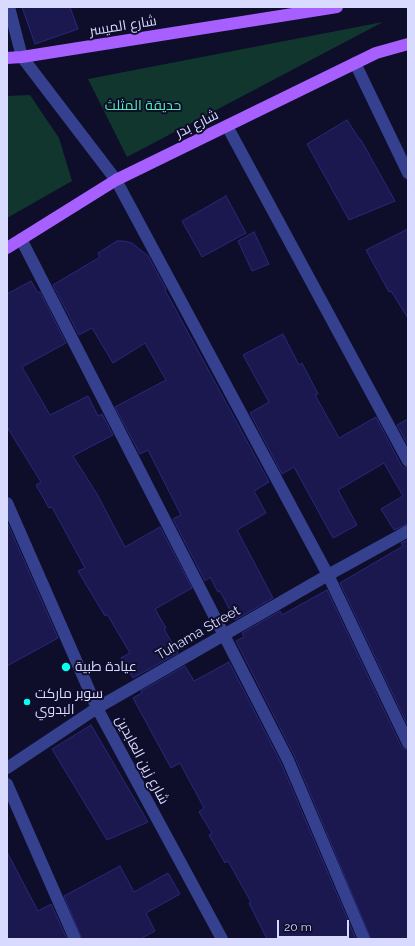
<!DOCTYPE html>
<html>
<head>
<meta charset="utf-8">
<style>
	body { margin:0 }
	#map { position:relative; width:415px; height:946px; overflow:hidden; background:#0e0e2b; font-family:Raleway,sans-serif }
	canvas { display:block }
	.frame { position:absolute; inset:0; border:8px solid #d8daff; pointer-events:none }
	.scale { position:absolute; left:277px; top:920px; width:72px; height:18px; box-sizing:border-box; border:2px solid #d8daff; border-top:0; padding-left:5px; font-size:12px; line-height:14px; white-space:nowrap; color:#d8daff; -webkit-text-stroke:3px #0e0e2b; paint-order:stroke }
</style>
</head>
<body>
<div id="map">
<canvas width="415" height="946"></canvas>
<div class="frame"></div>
<div class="scale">20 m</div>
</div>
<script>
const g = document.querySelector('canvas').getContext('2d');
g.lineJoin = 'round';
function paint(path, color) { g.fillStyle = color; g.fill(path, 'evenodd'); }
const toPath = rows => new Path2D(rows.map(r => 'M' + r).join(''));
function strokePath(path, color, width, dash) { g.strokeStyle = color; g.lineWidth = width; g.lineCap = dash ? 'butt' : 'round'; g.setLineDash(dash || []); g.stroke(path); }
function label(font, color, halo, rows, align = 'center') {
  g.font = font + ' Raleway,Cairo,sans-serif'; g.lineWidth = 4; g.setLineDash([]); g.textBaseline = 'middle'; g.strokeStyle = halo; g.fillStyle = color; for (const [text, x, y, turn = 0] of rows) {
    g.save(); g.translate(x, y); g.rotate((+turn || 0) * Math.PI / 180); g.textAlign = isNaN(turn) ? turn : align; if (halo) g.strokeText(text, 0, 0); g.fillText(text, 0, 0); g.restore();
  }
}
const green = toPath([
	[383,22,127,157,88,79],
	[30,95,59,138,72,181,7,218,7,96]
]);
const building = toPath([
	[22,7,70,7,78,29,35,44,22,7],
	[347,120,360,140,361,140,395,201,349,220,307,144,347,120],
	[226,196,246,233,202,257,182,221,226,196],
	[408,229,408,318,391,291,389,292,366,250,408,229],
	[254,232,269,264,252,271,238,241,254,232],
	[117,241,123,241,132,243,148,256,166,289,165,290,269,482,254,491,266,513,237,530,273,598,235,620,220,591,218,592,210,577,205,581,173,519,181,515,148,450,140,454,115,407,166,380,145,343,113,363,92,328,79,335,53,285,100,257,98,253,117,241],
	[31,281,38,293,40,292,66,343,22,367,50,415,88,396,98,416,102,414,113,435,73,456,97,494,125,547,160,527,192,588,155,609,166,628,164,629,178,653,133,678,121,658,130,653,107,614,105,616,78,571,85,568,52,507,49,508,36,485,41,482,7,427,7,294,31,281],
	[283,334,299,365,302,363,318,394,315,395,339,438,376,417,401,465,404,468,408,468,408,524,394,530,381,509,403,496,384,463,338,490,357,525,333,538,294,467,282,474,250,413,269,402,243,355,283,334],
	[408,419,408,445,397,425,408,419],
	[7,522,58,638,7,666,7,522],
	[408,540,408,726,340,583,403,546,401,543,408,540],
	[327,590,401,746,404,749,408,750,408,939,371,939,295,757,236,641,244,637,242,633,280,611,282,615,327,590],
	[229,662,281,763,356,939,267,939,249,903,251,902,228,861,225,863,209,835,212,833,199,812,204,808,180,763,171,768,133,698,142,693,141,691,185,666,194,681,229,662],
	[91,725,148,822,107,840,52,749,91,725],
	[7,852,38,911,51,904,67,939,7,939,7,852],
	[120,866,134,892,168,873,180,894,146,913,155,931,140,939,82,939,64,896,120,866]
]);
const minor = toPath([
	[9,7,22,57,116,180,328,575,408,743],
	[355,63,408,173],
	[227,126,408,461],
	[21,239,288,760,364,939],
	[7,503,97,708,222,939],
	[7,768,97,708,328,575,408,531],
	[7,784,75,939]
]);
const major = toPath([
	[7,58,22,57,337,7],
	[7,248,116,180,376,53,408,44]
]);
const markers = [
	[66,667,5,"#04ffec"],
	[27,702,4,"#04ffec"]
];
const streetNames = [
	["شارع الميسر",123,26,-9],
	["شارع بدر",197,124,-26],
	["Tuhama Street",198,633,-30],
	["شارع زين العابدين",142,760,62]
];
const parkNames = [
	["حديقة المثلث",143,106]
];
const poiNames = [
	["عيادة طبية",75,667],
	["سوبر ماركت",35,694],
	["البدوي",35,710]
];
paint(green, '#10362e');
paint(building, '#1a184e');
strokePath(building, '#2a287c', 1);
strokePath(minor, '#35418e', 12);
strokePath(major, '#a75fff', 12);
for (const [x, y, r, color] of markers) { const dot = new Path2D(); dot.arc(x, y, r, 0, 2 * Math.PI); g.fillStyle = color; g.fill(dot); strokePath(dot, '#0e0e2b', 1.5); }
label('14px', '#d8daff', '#0e0e2b', streetNames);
label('14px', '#57ecac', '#0e0e2b', parkNames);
label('14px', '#d8daff', '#0e0e2b', poiNames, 'left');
</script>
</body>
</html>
